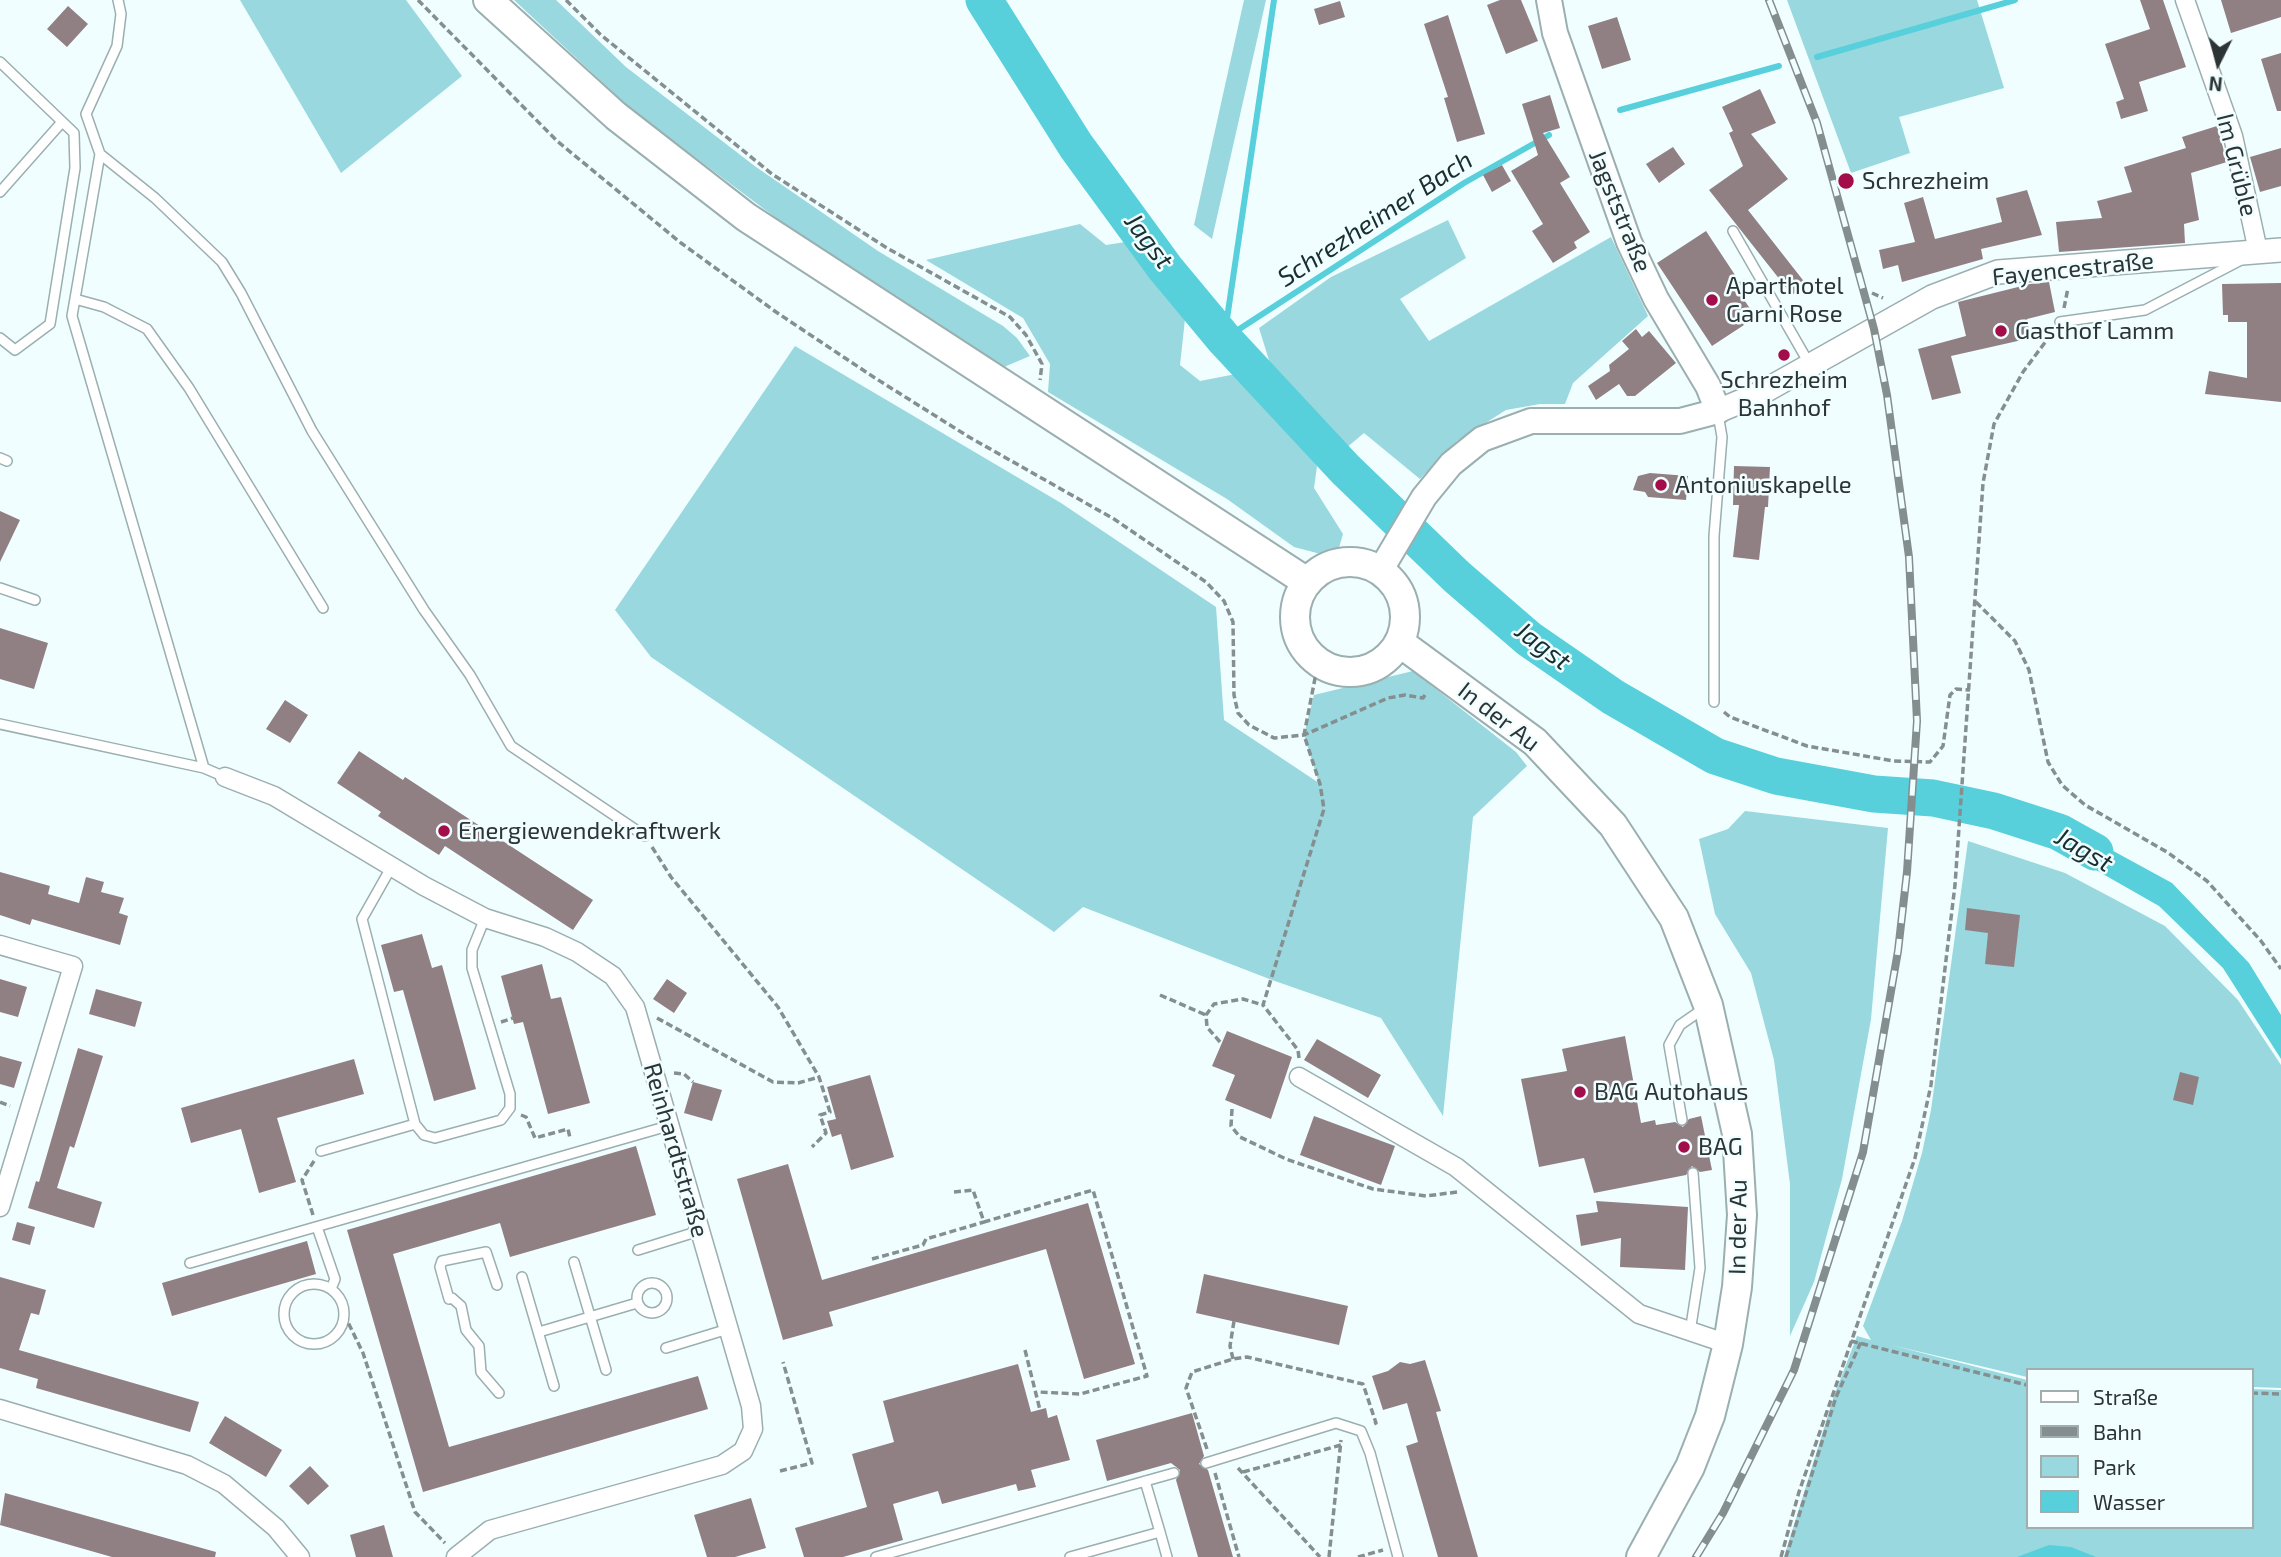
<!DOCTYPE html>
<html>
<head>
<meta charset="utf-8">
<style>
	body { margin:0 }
	#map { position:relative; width:2281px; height:1557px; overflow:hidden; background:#f1feff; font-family:"Exo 2",sans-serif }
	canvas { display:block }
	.legend { position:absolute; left:2026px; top:1368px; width:228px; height:161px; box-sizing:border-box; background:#f1feff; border:2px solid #a2adae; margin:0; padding:9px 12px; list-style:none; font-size:21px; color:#2c3435 }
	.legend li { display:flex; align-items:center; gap:14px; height:35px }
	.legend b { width:35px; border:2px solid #a2adae }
	.north { position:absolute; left:2183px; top:28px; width:70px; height:70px; -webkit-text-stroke:5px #f1feff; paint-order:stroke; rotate:186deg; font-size:19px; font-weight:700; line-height:28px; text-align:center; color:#2c3435 }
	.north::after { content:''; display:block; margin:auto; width:24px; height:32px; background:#2c3435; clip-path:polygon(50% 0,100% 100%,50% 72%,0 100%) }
</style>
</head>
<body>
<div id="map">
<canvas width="2281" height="1557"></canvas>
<ul class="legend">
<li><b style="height:9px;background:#fff"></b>Straße</li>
<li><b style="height:9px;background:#848e8f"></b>Bahn</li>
<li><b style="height:19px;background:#98d8de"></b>Park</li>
<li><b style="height:19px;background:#57d0db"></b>Wasser</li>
</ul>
<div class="north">N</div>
</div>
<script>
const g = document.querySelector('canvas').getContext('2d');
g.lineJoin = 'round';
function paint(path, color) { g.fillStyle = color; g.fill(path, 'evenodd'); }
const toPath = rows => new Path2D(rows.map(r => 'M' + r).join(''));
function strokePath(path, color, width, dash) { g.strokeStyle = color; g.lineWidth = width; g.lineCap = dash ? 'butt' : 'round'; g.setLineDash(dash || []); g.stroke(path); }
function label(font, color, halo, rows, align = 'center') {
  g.font = font + ' "Exo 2",sans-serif'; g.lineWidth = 5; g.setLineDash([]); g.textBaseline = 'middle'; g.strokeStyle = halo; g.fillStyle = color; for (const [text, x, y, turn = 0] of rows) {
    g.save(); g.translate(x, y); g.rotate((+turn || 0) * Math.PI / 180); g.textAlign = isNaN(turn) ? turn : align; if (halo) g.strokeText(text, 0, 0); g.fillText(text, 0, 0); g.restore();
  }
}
const green = toPath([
	[240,0,406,0,462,76,341,173],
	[514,0,556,0,626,67,756,167,878,251,1003,326,1017,338,1030,356,1004,367,815,247,633,111],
	[1244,0,1266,0,1212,239,1194,225],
	[1787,0,1977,0,2004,88,1899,117,1910,153,1851,173],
	[1448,220,1466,258,1400,299,1429,341,1611,237,1648,316,1573,383,1565,404,1540,404,1506,410,1457,441,1420,479,1364,433,1345,449,1272,370,1259,328,1331,277],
	[1080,224,1106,245,1139,240,1185,319,1180,365,1200,381,1241,373,1317,466,1314,488,1343,534,1336,558,1294,547,1227,499,1048,392,1050,364,1023,318,926,260],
	[795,346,1061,503,1216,607,1224,720,1319,783,1304,735,1314,695,1413,671,1516,752,1527,766,1473,817,1443,1116,1381,1018,1272,980,1083,907,1054,932,651,657,615,610],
	[1745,811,1888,828,1871,1019,1842,1179,1814,1282,1790,1336,1790,1184,1774,1060,1751,973,1715,914,1699,839,1728,829],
	[1968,841,2065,873,2165,926,2238,1000,2281,1065,2281,1388,2251,1387,2251,1370,2027,1370,2027,1377,1891,1345,2027,1380,2027,1527,2251,1527,2251,1389,2281,1390,2281,1557,1784,1557,1834,1396,1857,1336,1871,1340,1863,1326,1902,1221,1922,1153,1931,1110]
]);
const water = toPath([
	[2051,817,2172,883,2249,963,2281,1015,2281,1059,2223,968,2159,906,2052,845],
	[2049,1545,2071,1547,2096,1557,2017,1557]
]);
const stream = toPath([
	[1817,57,2015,0],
	[1620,110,1779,66],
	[1224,339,1464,183,1549,135],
	[1224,339,1274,0]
]);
const river = toPath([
	[984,0,1076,146,1165,268,1224,339,1345,469,1457,577,1529,639,1613,697,1715,756,1776,776,1874,794,1933,798,1994,811,2059,832,2095,852]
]);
const building = toPath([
	[1500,0,1521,0,1538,41,1506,54,1487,5],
	[2140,0,2163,0,2186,67,2139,82,2148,111,2121,119,2116,102,2124,99,2105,44,2150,29],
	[2221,0,2281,0,2281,17,2231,33],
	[1340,1,1345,17,1319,25,1314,9],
	[68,6,88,24,67,47,47,29],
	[1448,15,1485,134,1457,142,1444,98,1448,97,1424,24],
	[1617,17,1631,60,1602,69,1588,26],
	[2281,53,2281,111,2277,111,2261,59],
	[1760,89,1776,123,1751,134,1788,179,1748,210,1806,284,1792,295,1709,190,1743,166,1729,133,1733,131,1722,107],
	[1550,95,1560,128,1543,133,1570,177,1560,183,1590,232,1574,242,1577,248,1553,263,1532,231,1543,224,1511,171,1538,155,1522,104],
	[2217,126,2227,162,2191,173,2199,220,2184,224,2185,243,2059,252,2056,222,2102,218,2097,201,2132,192,2124,167,2186,148,2182,137],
	[1673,147,1685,164,1659,183,1646,164],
	[2281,148,2281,186,2260,192,2250,157],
	[1502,165,1511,181,1492,192,1483,175],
	[2027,190,2042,235,1981,249,1983,259,1902,282,1898,265,1883,269,1879,250,1915,242,1904,203,1923,197,1935,239,2002,222,1996,198],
	[1706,231,1737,278,1732,282,1753,313,1742,321,1744,325,1712,346,1657,263],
	[2049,282,2055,312,2027,319,2031,338,1951,356,1961,393,1932,400,1918,349,1966,336,1958,302,2030,284],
	[2281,283,2281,402,2205,394,2209,371,2247,378,2247,322,2228,322,2228,315,2223,315,2222,284],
	[1636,329,1642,337,1649,331,1676,363,1635,396,1627,396,1619,384,1596,400,1588,386,1610,371,1609,365,1629,349,1622,341],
	[1734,466,1770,467,1768,507,1765,507,1759,560,1733,557,1739,505,1733,505],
	[1650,473,1688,476,1686,500,1648,497,1645,492,1633,490,1638,476],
	[0,511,20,520,0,562],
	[0,628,48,643,34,689,0,679],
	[285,700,308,715,290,743,266,729],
	[359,751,403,780,405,777,593,900,573,930,445,846,439,855,378,816,381,812,337,783],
	[0,872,50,886,48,894,79,903,86,877,104,882,101,892,124,898,119,913,128,916,120,945,32,919,30,925,0,915],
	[1967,908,2020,915,2014,967,1985,964,1988,933,1965,930],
	[422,934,432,968,442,965,476,1089,434,1101,403,990,394,992,381,945],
	[542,964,551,999,561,997,590,1103,548,1114,523,1022,514,1024,501,976],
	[0,979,27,987,18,1017,0,1012],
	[667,979,687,993,674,1013,653,999],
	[96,989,142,1002,135,1027,89,1014],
	[1227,1031,1292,1057,1271,1119,1225,1100,1235,1075,1212,1066],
	[1625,1036,1641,1123,1655,1120,1656,1125,1675,1122,1683,1127,1689,1119,1701,1116,1712,1170,1700,1172,1692,1166,1686,1175,1594,1193,1584,1158,1539,1167,1521,1079,1567,1071,1562,1049],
	[1317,1039,1381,1075,1368,1098,1304,1060],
	[78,1048,103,1056,74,1148,70,1146,57,1188,102,1202,94,1228,28,1208,36,1181,39,1182],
	[0,1056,22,1062,14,1088,0,1084],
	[354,1059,364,1094,277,1118,296,1182,259,1193,241,1129,191,1143,181,1108],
	[2180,1072,2199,1077,2193,1105,2173,1100],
	[870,1075,894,1157,851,1170,841,1134,832,1137,827,1121,836,1119,827,1087],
	[693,1082,722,1090,712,1121,684,1113],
	[1314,1116,1395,1146,1381,1185,1300,1155],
	[636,1146,656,1215,510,1257,500,1223,393,1254,449,1447,698,1376,708,1409,423,1492,347,1230],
	[788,1164,822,1280,1088,1203,1135,1364,1084,1379,1046,1249,829,1312,833,1326,783,1340,737,1179],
	[1596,1201,1688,1207,1685,1270,1620,1267,1621,1238,1581,1246,1576,1215,1598,1212],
	[17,1222,35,1227,30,1245,12,1240],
	[307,1241,316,1274,172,1316,162,1283],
	[1204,1274,1348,1306,1339,1345,1196,1313],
	[0,1277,46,1290,39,1315,31,1313,19,1350,199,1402,190,1432,36,1388,38,1379,0,1368],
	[1425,1360,1441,1411,1436,1412,1478,1557,1438,1557,1406,1446,1418,1442,1407,1403,1383,1410,1372,1376,1388,1371,1400,1362,1410,1364],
	[1018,1364,1031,1412,1046,1408,1048,1418,1057,1415,1070,1460,1031,1470,1036,1487,1018,1491,1016,1484,942,1504,938,1491,893,1504,903,1540,843,1557,804,1557,795,1528,867,1507,852,1454,894,1442,883,1401],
	[1192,1413,1204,1456,1199,1464,1208,1470,1233,1557,1198,1557,1176,1480,1180,1470,1171,1463,1107,1481,1096,1440],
	[225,1416,282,1450,266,1477,209,1443],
	[310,1466,329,1486,308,1505,289,1486],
	[5,1493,216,1552,215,1557,112,1557,0,1525],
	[751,1498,766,1548,735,1557,707,1557,694,1515],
	[384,1525,393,1557,356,1557,350,1535]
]);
const path = toPath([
	[418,0,557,141,681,243,776,312,875,378,969,437,1114,519,1206,582,1224,601,1233,622,1234,695,1238,713,1249,725,1274,738,1304,735,1388,698,1405,695,1423,698,1427,692],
	[566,0,601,35,772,174,887,248,1010,317,1026,335,1042,364,1040,380],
	[1735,286,1745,281],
	[1872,293,1883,298],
	[2064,308,2068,288],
	[1976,602,2015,641,2029,670,2048,762,2062,785,2085,805,2167,852,2207,881,2261,941,2281,969],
	[1724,712,1730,717,1807,746,1894,761,1930,762,1943,746,1950,695,1956,689,1970,690],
	[652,847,671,877,778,1007,819,1077,830,1112,820,1115,826,1133,812,1147],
	[1160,995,1206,1015],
	[657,1018,773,1082,798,1083,819,1077],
	[501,1022,513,1018],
	[1220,1042,1207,1027,1206,1015,1214,1004,1243,999,1263,1005],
	[1299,1058,1298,1050,1263,1005,1324,809,1320,784,1304,735,1318,663],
	[674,1073,684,1074,693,1082],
	[0,1102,10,1106],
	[1232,1109,1231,1126,1240,1137,1286,1159,1373,1189,1426,1196,1457,1192],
	[521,1115,526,1117,535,1138,568,1129,570,1138],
	[954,1192,973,1190,984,1222,1093,1190,1147,1376,1080,1394,1038,1392],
	[313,1215,302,1180,314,1161],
	[872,1259,923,1245,926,1239,984,1222],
	[344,1314,363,1353,415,1512,445,1543],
	[1851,1341,2027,1385],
	[1025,1350,1040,1410],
	[1233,1359,1230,1346,1234,1321],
	[2251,1393,2281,1394],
	[1207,1449,1186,1388,1192,1372,1233,1359,1247,1357,1363,1384,1376,1423,1372,1425],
	[1238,1468,1320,1557],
	[780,1471,812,1463,783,1362],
	[1243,1472,1341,1445],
	[1215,1473,1239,1557],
	[1329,1557,1341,1440],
	[1358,1557,1383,1550],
	[1781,1557,1799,1492,1915,1158,1931,1085,1955,885,1983,483,1994,424,2023,372,2052,333],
	[1786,1557,1836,1397,1861,1342]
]);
const service = toPath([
	[118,0,121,14,117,46,86,114,100,154,155,198,222,262,241,293,312,431,424,610,470,675,511,746,645,836],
	[0,62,74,133,75,168,50,324,15,350,0,338],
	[100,154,72,316,204,768],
	[0,192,62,122],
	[1733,231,1810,365],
	[75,299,104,307,147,329,189,388,323,608],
	[2060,322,2145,310,2241,260],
	[0,458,7,461],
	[0,588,35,600],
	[1714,702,1714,536,1722,437,1718,414],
	[0,724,204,768,225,777],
	[1682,1120,1669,1045,1680,1025,1703,1009],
	[415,1124,424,1135,435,1138,501,1120,510,1108,510,1094,472,968,472,950,485,918],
	[321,1151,415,1124,362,919,392,866],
	[317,1227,335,1279,331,1289],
	[638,1250,699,1231],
	[574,1262,606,1370],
	[190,1263,668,1126],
	[522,1277,554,1386],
	'637 1298a15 15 0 1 1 30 0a15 15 0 1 1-30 0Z',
	'284 1314a30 30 0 1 1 60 0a30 30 0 1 1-60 0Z',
	[452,1298,461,1306,466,1330,479,1346,481,1372,499,1393],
	[449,1299,440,1267,442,1261,486,1252,497,1285],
	[539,1332,637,1303],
	[1690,1332,1700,1268,1693,1173],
	[666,1348,728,1329],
	[1206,1463,1336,1423,1361,1431,1370,1453,1398,1557],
	[1160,1532,1167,1557],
	[876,1557,1174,1473],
	[1070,1557,1160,1532,1145,1481]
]);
const minor = toPath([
	[2185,0,2233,136,2258,251],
	[225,777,274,796,424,886,485,918,545,937,577,952,613,976,635,1007,751,1406,753,1429,743,1451,722,1465,490,1530,456,1557],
	[0,945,73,966,0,1207],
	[1299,1077,1456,1167,1639,1314,1728,1344],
	[0,1409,187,1465,224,1484,276,1528,300,1557]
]);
const tertiary = toPath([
	[1718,411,1761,393,1932,297,1998,272,2281,250]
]);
const secondary = toPath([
	[1380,571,1424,497,1451,464,1482,439,1531,421,1680,421,1718,411,1708,386,1656,299,1629,242,1555,33,1549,0]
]);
const primary = toPath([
	[488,0,616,116,746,217,1307,582],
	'1295 617a55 55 0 1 1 110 0a55 55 0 1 1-110 0Z',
	[1399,642,1535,742,1613,825,1674,918,1708,1005,1737,1134,1742,1215,1737,1287,1728,1344,1710,1416,1690,1467,1641,1557]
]);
const rail = toPath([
	[1696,1557,1723,1513,1794,1370,1863,1152,1898,951,1907,872,1917,721,1909,557,1887,395,1874,329,1817,123,1769,0]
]);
const markers = [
	[1846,181,9,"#a30d4a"],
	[1712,300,7,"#a30d4a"],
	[2001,331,7,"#a30d4a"],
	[1784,355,7,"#a30d4a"],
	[1661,485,7,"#a30d4a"],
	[444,831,7,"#a30d4a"],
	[1580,1092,7,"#a30d4a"],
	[1684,1147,7,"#a30d4a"]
];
const streetNames = [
	["Im Grüble",2237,165,76],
	["Jagststraße",1620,211,68],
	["Fayencestraße",2073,269,-6],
	["In der Au",1499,717,38],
	["Reinhardtstraße",676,1150,74],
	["In der Au",1738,1227,-89]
];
const poiNames = [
	["Schrezheim",1862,181],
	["Aparthotel",1726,286],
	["Garni Rose",1726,314],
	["Gasthof Lamm",2015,331],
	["Schrezheim",1784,380,"center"],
	["Bahnhof",1784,408,"center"],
	["Antoniuskapelle",1675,485],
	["Energiewendekraftwerk",458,831],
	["BAG Autohaus",1594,1092],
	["BAG",1698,1147]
];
const waterNames = [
	["Schrezheimer Bach",1375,219,-33],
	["Jagst",1149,241,53],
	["Jagst",1543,646,37],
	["Jagst",2084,850,30]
];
paint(green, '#98d8de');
paint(water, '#57d0db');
strokePath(stream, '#57d0db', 6);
strokePath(river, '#57d0db', 37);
paint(building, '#918083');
strokePath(service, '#9bafb0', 12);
strokePath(minor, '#9bafb0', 21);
strokePath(tertiary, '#9bafb0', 26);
strokePath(secondary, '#9bafb0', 28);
strokePath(primary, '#9bafb0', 32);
strokePath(path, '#858f90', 3.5, [7, 3.5]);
strokePath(service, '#fff', 9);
strokePath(minor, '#fff', 18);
strokePath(tertiary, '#fff', 23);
strokePath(secondary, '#fff', 24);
strokePath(primary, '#fff', 28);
strokePath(rail, '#848e8f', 8);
strokePath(rail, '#f1feff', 5, [16]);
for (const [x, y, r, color] of markers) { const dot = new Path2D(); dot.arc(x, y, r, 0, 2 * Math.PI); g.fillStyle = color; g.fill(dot); strokePath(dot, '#f1feff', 2.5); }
label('24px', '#2c3435', '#f1feff', streetNames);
label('24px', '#2c3435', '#f1feff', poiNames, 'left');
label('italic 26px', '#182e30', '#f1feff', waterNames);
</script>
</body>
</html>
